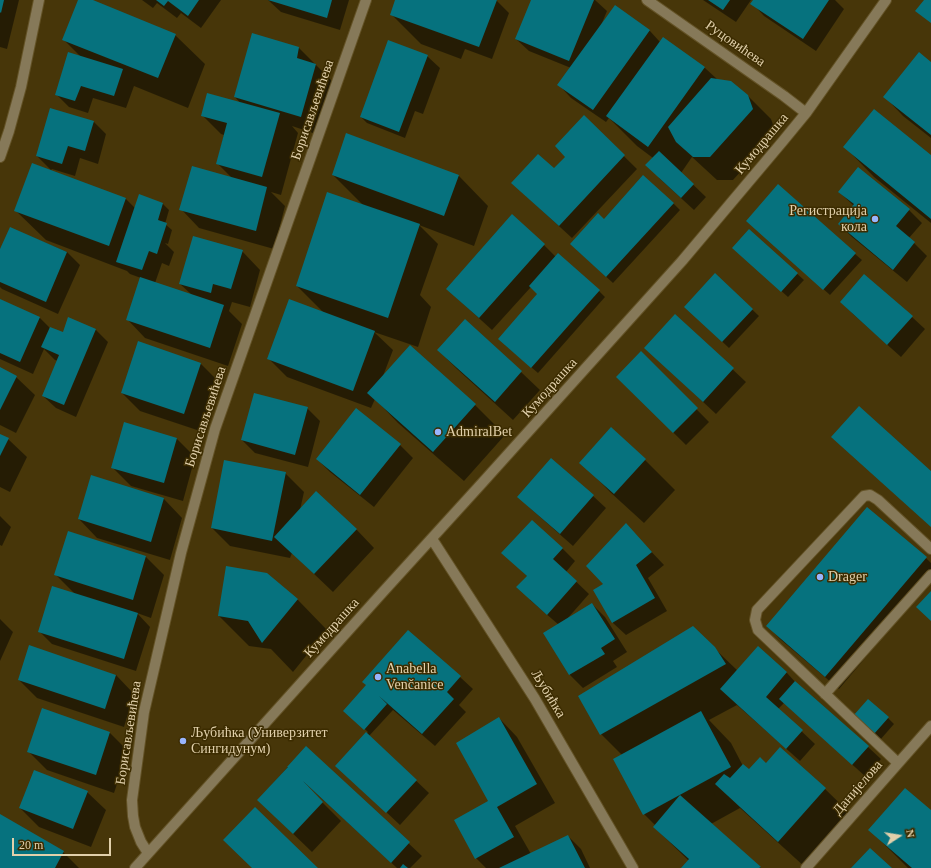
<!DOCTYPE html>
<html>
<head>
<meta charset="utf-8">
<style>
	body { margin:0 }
	#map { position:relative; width:931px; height:868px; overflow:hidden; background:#473609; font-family:Georgia,serif }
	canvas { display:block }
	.north { position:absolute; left:879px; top:816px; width:40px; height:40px; -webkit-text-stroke:3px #3c2c00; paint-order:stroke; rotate:78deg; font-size:11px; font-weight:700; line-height:16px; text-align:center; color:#e1d0ab }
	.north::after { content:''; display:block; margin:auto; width:14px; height:18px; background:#e1d0ab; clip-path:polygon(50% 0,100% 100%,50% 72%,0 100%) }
	.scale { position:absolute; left:12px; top:838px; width:99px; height:18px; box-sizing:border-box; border:2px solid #e1d0ab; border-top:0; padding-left:5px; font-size:12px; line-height:14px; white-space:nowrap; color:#e1d0ab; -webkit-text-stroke:3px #3c2c00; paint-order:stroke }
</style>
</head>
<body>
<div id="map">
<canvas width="931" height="868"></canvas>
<div class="north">N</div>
<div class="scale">20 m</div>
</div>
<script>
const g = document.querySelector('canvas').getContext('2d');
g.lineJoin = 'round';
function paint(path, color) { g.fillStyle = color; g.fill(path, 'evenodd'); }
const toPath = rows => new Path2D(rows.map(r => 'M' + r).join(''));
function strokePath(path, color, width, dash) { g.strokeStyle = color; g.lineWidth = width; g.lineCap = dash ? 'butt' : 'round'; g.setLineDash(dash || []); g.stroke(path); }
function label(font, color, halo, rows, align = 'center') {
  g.font = font + ' Georgia,serif'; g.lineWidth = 3; g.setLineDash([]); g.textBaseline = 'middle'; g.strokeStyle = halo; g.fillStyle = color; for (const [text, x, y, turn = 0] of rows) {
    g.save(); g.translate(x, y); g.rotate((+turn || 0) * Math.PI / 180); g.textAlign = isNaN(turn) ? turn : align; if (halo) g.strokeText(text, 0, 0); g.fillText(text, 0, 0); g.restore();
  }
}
const shadow = toPath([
	[0,0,19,0,7,49,0,47],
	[80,0,90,0,175,35,205,64,188,108,134,86,126,108,93,98,88,113,69,107,56,94,81,57,64,40],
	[142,0,221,0,201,28,181,13,177,18,157,3,153,8],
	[268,0,349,0,340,30,281,12],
	[396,0,497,0,497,1,509,13,492,59,465,49,461,59,421,44,391,14],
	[532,0,595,0,607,11,602,23,615,6,650,31,660,42,663,38,705,68,717,79,748,96,771,119,776,133,733,180,717,180,692,157,681,173,706,197,694,210,659,178,653,158,637,146,609,118,606,122,571,98,559,85,571,68,529,51,516,39],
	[703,0,751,0,736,22],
	[754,0,835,0,844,9,816,51,764,16,752,3],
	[299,48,334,83,319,135,292,126,298,133,281,195,271,192,285,206,274,249,199,228,181,209,232,178,217,163,224,135,221,134,202,115,241,104,235,97],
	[427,56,440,68,423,114,415,111,405,138,367,123,361,117],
	[931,63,931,138,903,116,885,97],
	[584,117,637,169,572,238,526,196,554,170,567,157],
	[94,122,106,134,98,164,80,158,75,176,52,169,51,170,37,156],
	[845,147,931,157,931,223,874,177],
	[33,164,126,199,135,208,163,204,169,210,165,224,172,230,168,244,165,243,174,252,169,266,162,263,155,283,192,295,180,284,242,251,260,270,250,307,232,302,229,311,242,324,228,366,145,338,127,319,141,278,130,274,127,271,46,240,16,211],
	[858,169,909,210,922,223,909,238,927,256,907,282,852,237,839,224,854,206,839,192],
	[333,175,459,176,488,206,474,246,419,225,438,244,420,295,431,307,418,347,374,332,393,350,383,376,475,405,505,435,464,481,398,423,375,399,371,408,287,377,268,358,324,313,297,286,364,206],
	[673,203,680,210,613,283,577,250,604,221],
	[754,227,855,254,862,260,830,295],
	[10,228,67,252,80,265,58,314,2,289,0,287,0,252],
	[749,230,804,280,788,297,740,254],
	[544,245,556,257,599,291,605,297,538,373,505,345,538,294,531,287,492,330,460,301,447,289],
	[715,274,759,316,729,348,692,313],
	[0,300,40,318,50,328,63,333,96,330,108,342,76,417,56,408,43,396,58,361,55,360,44,349,33,374,0,359],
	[841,302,912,317,925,329,901,357,854,315],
	[675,315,746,382,716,414,645,348],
	[465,321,521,372,540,390,513,420,457,369,438,350],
	[138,343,201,364,219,382,203,432,140,411,122,393],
	[641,353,709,422,686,445,617,377],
	[0,368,16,377,35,395,16,433,0,425],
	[307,408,320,421,308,467,255,453,242,440],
	[125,424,177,439,195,457,183,501,131,486,112,467],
	[611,429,645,460,675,490,644,523,610,492,581,462],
	[0,435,8,439,27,457,10,492,0,487],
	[400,445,413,458,374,507,330,472,317,459],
	[285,473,304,492,300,510,356,529,374,548,333,592,292,553,290,558,230,546,212,528],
	[92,477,164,499,182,518,170,560,97,538,79,519],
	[593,496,606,508,573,546,531,509,519,497],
	[0,516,11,527,2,546,0,545],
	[626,525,664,565,648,578,667,611,626,635,613,623,594,590,604,584],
	[69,532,146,557,164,575,151,618,137,613,150,627,136,671,52,644,39,631,76,595,55,574],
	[562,548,575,561,566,572,589,594,567,619,592,604,605,617,627,652,613,661,617,667,583,688,570,675,544,634,559,625,530,600,528,577,503,553],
	[926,558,931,563,931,580,839,689,780,639,768,626],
	[266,574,298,600,327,630,293,672,271,649,249,646,219,616],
	[0,619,13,632,0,661],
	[408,631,460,677,473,689,459,705,466,712,435,746,393,710,369,736,429,793,400,825,337,766,368,732,351,717,368,686],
	[714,648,738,671,758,648,787,673,799,686,868,747,881,759,866,777,784,703,778,709,815,744,800,761,737,705,709,720,731,743,743,766,749,771,766,764,825,789,855,818,806,868,740,808,711,824,761,868,682,868,689,861,654,827,655,825,644,814,622,755,601,734],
	[116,675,134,694,124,727,37,698,19,680],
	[499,718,517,737,555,803,515,826,531,854,568,836,581,849,590,868,486,868,476,858,490,801],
	[888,718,894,724,880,740,860,722],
	[109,732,128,751,114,793,47,770,28,751],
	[306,747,422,856,410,868,397,868,306,784,305,785,341,821,312,852,258,800],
	[87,792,106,810,91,847,39,827,20,808],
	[931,812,931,868,908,868,870,830],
	[0,815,63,852,79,868,0,868]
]);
const building = toPath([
	[0,0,4,0,1,13,0,12],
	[78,0,93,0,176,34,158,78,62,40],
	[156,0,199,0,188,16,168,1,164,6],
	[268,0,332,0,327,18],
	[395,0,497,0,479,47,390,15],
	[531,0,594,0,569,61,515,39],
	[708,0,730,0,723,10],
	[753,0,829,0,803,39,750,4],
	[924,0,931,0,931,23,915,11],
	[615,5,650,30,593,110,557,85],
	[252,33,299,47,297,58,316,64,301,117,234,97],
	[663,37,705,67,648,147,606,116],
	[388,40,428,55,399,132,360,117],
	[68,52,123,69,114,96,81,86,75,101,55,95],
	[919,52,931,62,931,135,883,97],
	[711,78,731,81,748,95,753,109,710,157,693,157,676,142,668,127],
	[207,93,280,113,262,177,216,164,227,123,201,116],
	[50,108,94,121,85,151,68,146,62,164,36,156],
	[874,109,931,155,931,219,843,147],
	[584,115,625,155,559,226,511,183,538,154,554,168,565,157,555,146],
	[346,133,459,175,444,216,332,175],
	[659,151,694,184,681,198,645,165],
	[32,163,126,198,109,246,14,211],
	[192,166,267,187,256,231,179,210],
	[858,167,910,209,896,226,915,242,893,270,838,224,854,204,838,192],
	[643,175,674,203,606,277,570,244,598,213,604,219],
	[778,184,856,253,823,290,746,221],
	[327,192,420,224,388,318,296,286],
	[139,194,163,203,158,220,167,223,157,254,149,251,142,270,116,262],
	[512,214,545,244,479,318,446,289],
	[10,227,67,252,46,302,0,282,0,249],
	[749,229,798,273,781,292,732,248],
	[193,236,243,250,231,289,213,284,211,293,179,284],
	[558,253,600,290,531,368,498,339,537,294,529,286],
	[715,273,753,309,722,342,684,307],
	[864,274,913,316,887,345,840,302],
	[140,277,224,305,210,348,126,320],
	[0,299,40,317,20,362,0,353],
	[289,299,375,331,353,391,267,359],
	[675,314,734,368,703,402,644,348],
	[68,317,96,329,64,405,42,396,59,355,41,347,50,327,63,332],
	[465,319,522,371,495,402,437,350],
	[138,341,201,363,184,414,121,393],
	[410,345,476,404,433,452,367,393],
	[641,351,698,408,673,433,616,377],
	[0,367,17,376,0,410],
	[254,393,308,407,295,455,241,440],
	[859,406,931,471,931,527,831,437],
	[356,408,401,444,360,495,316,459],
	[124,422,177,438,164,483,111,468],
	[611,427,646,459,614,494,579,463],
	[0,434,9,438,0,456],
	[551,458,594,495,560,534,517,497],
	[224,460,286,472,272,541,211,528],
	[91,475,164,498,151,542,78,519],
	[316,491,357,529,314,574,274,537],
	[867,507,927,557,825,677,766,626],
	[532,520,563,548,553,559,577,581,547,615,516,587,527,576,501,553],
	[626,523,652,552,636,565,655,598,612,623,593,590,603,584,586,566],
	[68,531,146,556,133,600,54,575],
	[226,566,267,573,298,599,262,643,248,621,218,616],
	[52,586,138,613,124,659,38,632],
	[931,591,931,621,916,607],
	[592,603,615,639,601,648,605,654,569,675,543,633],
	[693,626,715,647,726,664,600,735,578,696],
	[408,630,461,676,447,692,454,699,422,734,379,696,387,704,364,730,343,711,366,685,362,682],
	[29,645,116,675,105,709,18,680],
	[758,646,787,672,766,697,803,730,786,749,720,689],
	[795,681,869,746,852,765,779,699],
	[868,699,889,717,874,734,853,716],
	[42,708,110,732,96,775,27,752],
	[701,711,731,767,643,815,613,759],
	[499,717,537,784,497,807,514,837,475,859,454,820,488,801,456,743],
	[366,732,417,780,386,813,335,766],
	[306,746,410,842,391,863,303,781,323,802,293,834,257,800,288,767,287,767],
	[780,747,826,788,778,842,715,784,724,774,730,778,743,764,749,769,760,757,766,763],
	[34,770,88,791,73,829,19,808],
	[905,788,931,810,931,868,912,868,868,830],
	[680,795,761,867,759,868,681,868,689,859,653,827],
	[255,807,318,868,252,868,223,840],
	[0,814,64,851,55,868,0,868],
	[568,835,585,868,499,868],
	[870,848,892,868,851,868],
	[403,864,408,868,400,868]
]);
const minor = toPath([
	[647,0,784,96,806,113],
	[0,157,9,131,21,87,39,0],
	[432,539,535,699,633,868],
	[825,694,931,575],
	[898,763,758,630,755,620,757,610,864,496,870,495,878,500,931,549],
	[148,853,141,842,135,827,133,816,132,800,144,712,181,553,215,429,366,0],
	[135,868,382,593,483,482,682,261,783,141,806,113,886,0],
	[806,868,931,726]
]);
const markers = [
	[875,219,4,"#99b5fd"],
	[438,432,4,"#99b5fd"],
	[820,577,4,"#99b5fd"],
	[378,677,4,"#99b5fd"],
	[183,741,4,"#99b5fd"]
];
const streetNames = [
	["Руцовићева",735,44,35],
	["Борисављевићева",313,110,-71],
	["Кумодрашка",762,144,-50],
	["Кумодрашка",550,388,-48],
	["Борисављевићева",206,417,-72],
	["Кумодрашка",332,628,-48],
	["Љубићка",548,694,59],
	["Борисављевићева",129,733,-81],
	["Данијелова",858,788,-49]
];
const poiNames = [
	["Регистрација",867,211,"right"],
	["кола",867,227,"right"],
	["AdmiralBet",446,432],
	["Drager",828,577],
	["Anabella",386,669],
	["Venčanice",386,685],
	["Љубићка (Универзитет",191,733],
	["Сингидунум)",191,749]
];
paint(shadow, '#0007');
paint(building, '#06727e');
strokePath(minor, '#635226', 12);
strokePath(minor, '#867959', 10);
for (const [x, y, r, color] of markers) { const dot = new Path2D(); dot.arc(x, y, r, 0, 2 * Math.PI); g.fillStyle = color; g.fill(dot); strokePath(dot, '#3c2c00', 1.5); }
label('14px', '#e1d0ab', '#3c2c00', streetNames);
label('14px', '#e1d0ab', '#3c2c00', poiNames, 'left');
</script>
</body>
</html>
